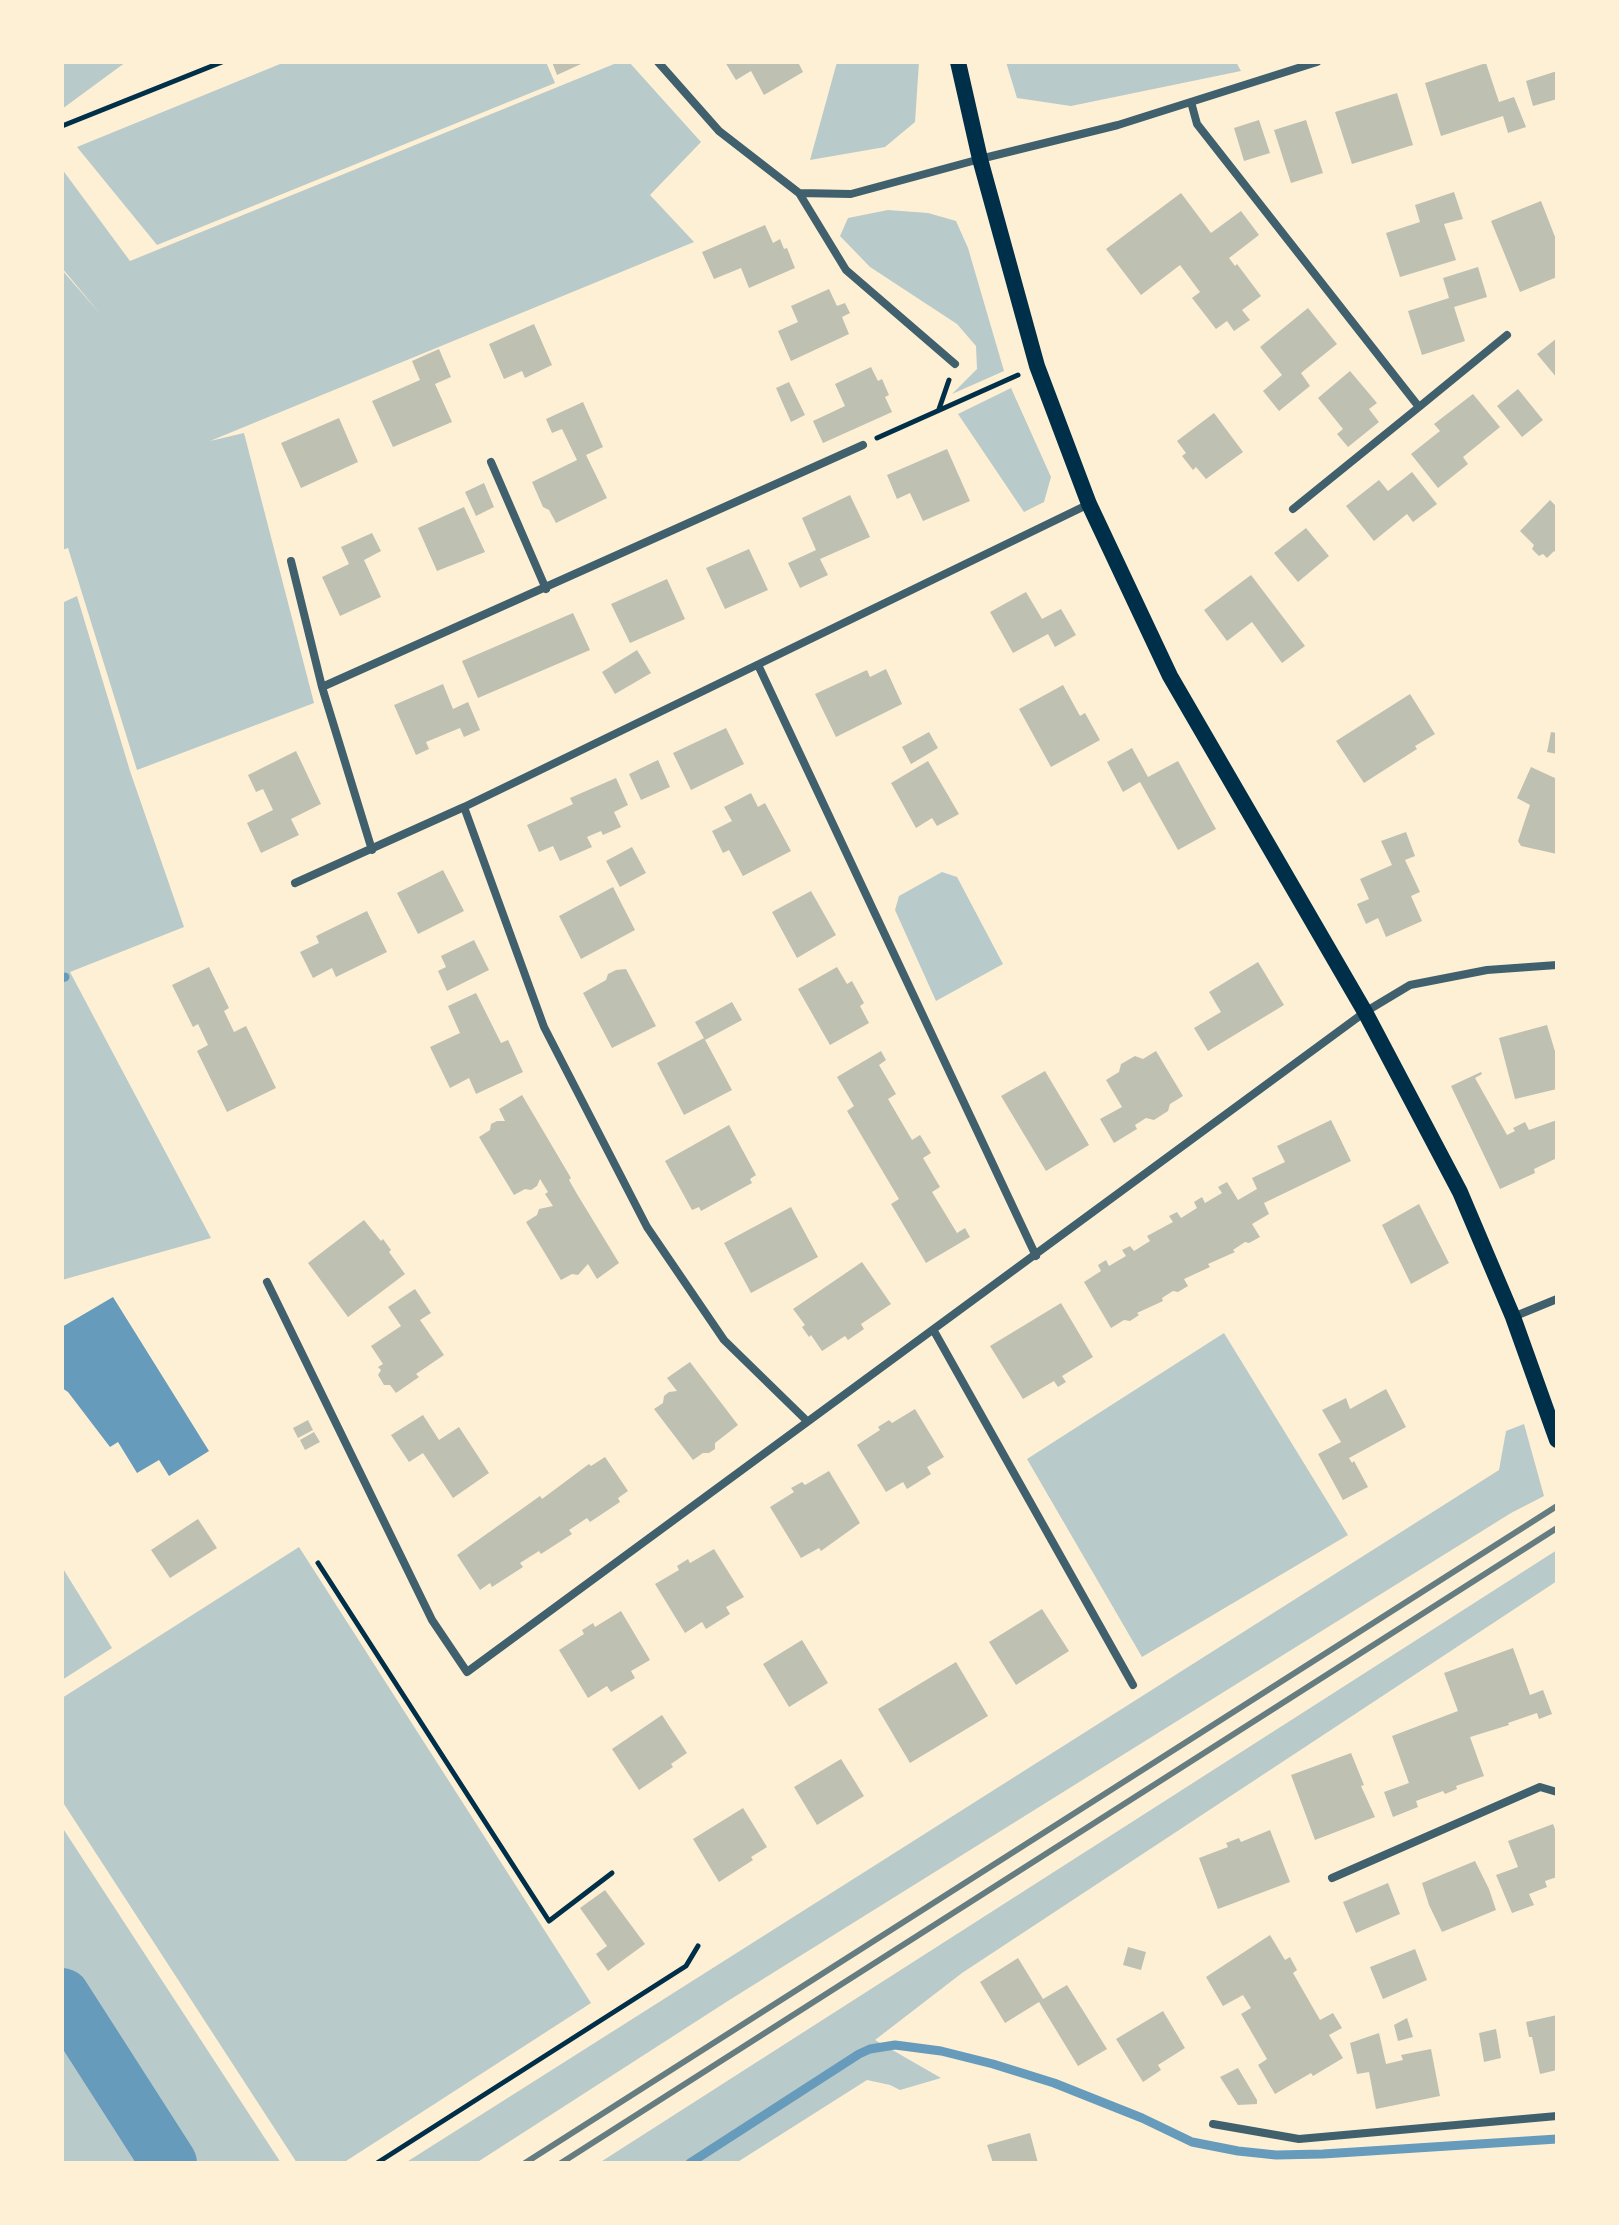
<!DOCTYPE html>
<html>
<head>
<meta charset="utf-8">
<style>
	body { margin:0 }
	#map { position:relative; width:1619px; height:2225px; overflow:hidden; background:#fdf0d5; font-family:Cabin,sans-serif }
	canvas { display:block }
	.frame { position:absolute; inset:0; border:64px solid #fdf0d5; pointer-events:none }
</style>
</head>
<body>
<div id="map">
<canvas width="1619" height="2225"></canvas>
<div class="frame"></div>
</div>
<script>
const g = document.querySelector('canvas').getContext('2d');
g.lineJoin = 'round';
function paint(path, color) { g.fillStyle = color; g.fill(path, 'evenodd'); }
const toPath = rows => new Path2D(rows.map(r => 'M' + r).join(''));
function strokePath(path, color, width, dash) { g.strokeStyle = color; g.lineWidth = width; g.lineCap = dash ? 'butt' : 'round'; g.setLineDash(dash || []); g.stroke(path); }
const green = toPath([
	[62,62,126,62,62,109],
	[285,62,546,62,555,83,157,245,77,147],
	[619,62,629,62,701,142,650,195,694,242,210,441,244,433,314,703,137,770,68,548,62,550,62,270,102,316,62,268,62,169,130,261],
	[837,62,919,62,915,122,885,147,810,160],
	[1006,62,1236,62,1241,71,1071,106,1017,98],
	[888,210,928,213,956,221,968,248,1004,371,952,394,977,369,976,346,957,324,870,267,840,236,848,218],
	[1011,388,1051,477,1044,502,1024,512,958,414],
	[77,596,130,771,184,927,70,972,211,1238,62,1280,62,603],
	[942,872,957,877,1003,964,936,1001,895,910,899,896],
	[1224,1333,1348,1535,1142,1657,1027,1459],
	[1524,1424,1544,1496,1511,1513,731,1999,476,2163,405,2163,1499,1470,1506,1431],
	[299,1547,591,2003,343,2163,297,2163,62,1801,62,1698],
	[1557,1550,1557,1581,962,1973,875,2040,941,2078,900,2090,890,2085,867,2080,736,2163,599,2163],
	[62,1567,112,1648,62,1680],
	[62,1827,281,2163,193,2163,62,1971],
	[62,2014,163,2163,62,2163]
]);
const water = toPath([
	[113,1297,209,1451,169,1476,159,1460,137,1473,118,1442,110,1447,68,1392,62,1388,62,1327]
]);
const stream = toPath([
	[62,978,65,977],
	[690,2163,859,2054,870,2049,895,2045,941,2051,993,2064,1054,2083,1142,2118,1192,2142,1238,2151,1276,2155,1323,2154,1557,2139]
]);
const river = toPath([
	[62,1996,169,2163]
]);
const building = toPath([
	[552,62,580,62,581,64,557,75],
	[725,62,798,62,803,72,764,95,751,71,736,80],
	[1486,63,1499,102,1514,97,1526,127,1508,133,1503,116,1441,136,1425,83],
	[1557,71,1557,99,1533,106,1526,81],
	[1397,93,1413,145,1352,164,1335,112],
	[1259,120,1270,153,1244,161,1234,128],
	[1306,120,1323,173,1291,183,1274,130],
	[1454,192,1463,219,1444,224,1456,260,1400,277,1386,233,1420,222,1415,205],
	[1181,193,1211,233,1241,211,1259,235,1229,258,1235,266,1237,264,1261,296,1242,310,1250,320,1234,331,1227,321,1216,329,1192,298,1200,292,1180,265,1141,295,1106,249],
	[1541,201,1557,242,1557,277,1520,292,1491,221],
	[765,225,773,243,780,239,784,249,787,248,795,268,749,288,741,268,714,279,702,252],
	[1478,267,1487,297,1454,307,1465,341,1422,355,1408,311,1449,298,1443,278],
	[829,289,837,306,845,303,850,313,842,317,849,334,791,361,778,331,798,322,791,306],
	[1308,308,1337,344,1301,373,1310,386,1279,411,1263,391,1282,375,1260,347],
	[534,324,552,365,525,378,522,371,504,379,489,344],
	[1557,338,1557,378,1537,354],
	[439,349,451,377,435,384,452,422,393,447,372,401,420,380,412,361],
	[871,367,878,381,882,379,889,395,885,397,892,412,823,443,813,421,845,406,835,384],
	[1350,371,1377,403,1369,409,1379,422,1348,447,1337,434,1343,429,1318,398],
	[789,382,805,415,791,422,776,388],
	[1518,389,1543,420,1522,437,1497,406],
	[1473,394,1500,427,1463,457,1468,464,1438,488,1411,454,1440,431,1434,424],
	[583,402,603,447,586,455,607,498,556,523,549,510,543,507,532,482,577,460,562,429,552,433,546,419],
	[1214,413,1243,452,1206,479,1196,467,1193,470,1182,456,1186,453,1177,441],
	[339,418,358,462,301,488,281,443],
	[947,449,970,501,923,521,910,493,897,499,887,475],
	[1412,472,1437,504,1413,522,1407,514,1374,541,1346,506,1379,480,1388,491],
	[484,483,494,507,476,516,465,492],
	[850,495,870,537,820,559,828,575,800,588,788,563,816,550,802,518],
	[1550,500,1557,507,1557,554,1554,551,1547,558,1543,554,1539,556,1532,549,1534,545,1520,531],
	[464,507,485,552,437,571,418,528],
	[1306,528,1329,556,1298,582,1274,553],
	[372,533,381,551,364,560,381,597,340,616,322,577,349,564,341,547],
	[749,549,768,590,725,609,706,568],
	[1251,575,1305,646,1282,663,1252,622,1227,641,1204,610],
	[667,579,685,619,630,643,611,604],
	[1026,592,1042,619,1061,609,1076,635,1055,647,1048,634,1013,653,990,612],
	[573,613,590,650,478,698,462,661],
	[637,650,651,673,615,694,602,672],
	[886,669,902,704,836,737,815,694,867,670,870,677],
	[443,684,453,709,468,702,480,730,464,737,460,728,426,742,429,749,416,755,394,705],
	[1063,685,1080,716,1085,713,1100,740,1051,767,1019,709],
	[1410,694,1435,734,1415,746,1417,749,1364,783,1336,741],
	[726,728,744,764,691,790,673,753],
	[929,732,938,748,911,764,902,747],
	[1551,732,1557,733,1557,754,1547,752],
	[1132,748,1148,777,1178,761,1216,829,1178,850,1140,782,1123,792,1107,762],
	[296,751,321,804,291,819,299,835,261,853,247,823,273,810,263,789,256,792,248,775],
	[658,760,670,787,641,800,629,774],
	[928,761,959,814,937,826,932,818,916,828,891,783],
	[1531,767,1557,779,1555,803,1557,804,1557,854,1521,846,1518,841,1530,805,1517,798],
	[616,778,628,805,614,812,621,827,603,835,601,831,587,837,592,847,560,861,553,846,539,852,527,825,573,804,570,798],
	[751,793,758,807,765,803,791,851,743,876,729,850,723,853,712,831,732,821,724,807],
	[1406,832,1415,856,1405,860,1420,892,1411,896,1422,921,1386,937,1378,918,1366,924,1357,904,1369,899,1360,879,1392,865,1381,841],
	[632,847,646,873,620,887,606,861],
	[443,870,464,911,418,934,397,893],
	[613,887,635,930,581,959,559,916],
	[811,891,836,935,797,958,772,912],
	[367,911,387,952,336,977,332,968,313,978,300,952,319,943,316,936],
	[474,940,489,970,447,991,438,971,446,967,441,956],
	[1258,962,1284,1005,1208,1051,1194,1028,1221,1012,1209,992],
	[209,967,229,1008,224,1011,234,1032,246,1026,276,1088,227,1112,197,1051,208,1045,198,1024,193,1027,172,985],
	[837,967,847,984,852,981,864,1003,860,1006,869,1023,830,1045,798,989],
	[626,969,656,1026,612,1048,583,993,606,980,608,974,616,970],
	[476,993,501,1043,508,1040,523,1072,476,1094,469,1078,450,1088,430,1047,460,1033,448,1006],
	[732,1002,742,1020,705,1040,695,1022],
	[1547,1025,1557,1058,1557,1089,1515,1099,1499,1038],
	[704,1038,732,1090,684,1115,657,1063],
	[881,1051,886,1060,879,1065,896,1094,888,1099,912,1140,920,1135,931,1153,923,1158,940,1187,932,1192,957,1233,965,1228,970,1237,926,1263,891,1204,899,1199,847,1111,854,1106,837,1077],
	[1156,1051,1183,1096,1170,1104,1168,1111,1154,1120,1146,1118,1135,1125,1137,1129,1114,1143,1100,1119,1122,1107,1106,1080,1119,1072,1121,1064,1135,1056,1143,1059],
	[1045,1071,1089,1145,1046,1171,1001,1096],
	[1481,1072,1482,1074,1475,1078,1507,1135,1515,1131,1513,1128,1525,1122,1529,1130,1557,1120,1557,1158,1534,1169,1535,1173,1500,1189,1451,1086],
	[522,1095,571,1178,569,1180,577,1194,619,1263,597,1279,588,1264,578,1275,572,1274,561,1280,526,1222,537,1215,539,1209,553,1206,545,1194,548,1192,540,1179,537,1186,531,1190,525,1189,514,1195,479,1137,490,1130,491,1124,497,1121,505,1121,499,1109],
	[1331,1120,1351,1161,1264,1203,1269,1214,1252,1224,1260,1237,1249,1243,1245,1242,1233,1250,1235,1252,1208,1264,1210,1267,1184,1279,1188,1286,1178,1292,1173,1291,1162,1298,1163,1301,1137,1313,1139,1315,1130,1321,1124,1320,1111,1328,1084,1282,1101,1271,1098,1265,1106,1260,1109,1266,1126,1256,1122,1250,1130,1246,1134,1251,1150,1241,1147,1236,1173,1222,1169,1216,1177,1212,1181,1218,1197,1208,1194,1202,1202,1197,1205,1203,1222,1193,1218,1187,1227,1182,1238,1200,1257,1189,1252,1178,1285,1162,1277,1146],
	[729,1125,756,1175,750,1179,752,1183,701,1211,699,1207,692,1210,665,1161],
	[1419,1204,1449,1263,1411,1284,1382,1225],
	[791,1207,818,1257,751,1293,724,1243],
	[364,1220,381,1241,383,1239,391,1250,389,1252,405,1274,348,1317,308,1263],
	[862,1262,891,1304,861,1324,864,1329,848,1340,845,1336,822,1351,811,1335,809,1337,802,1327,805,1325,793,1309],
	[415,1289,431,1313,420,1320,444,1355,416,1374,419,1377,396,1393,390,1385,384,1385,378,1375,381,1370,378,1367,383,1364,371,1346,401,1326,388,1307],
	[1061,1303,1093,1357,1062,1376,1066,1382,1058,1387,1054,1381,1023,1399,990,1346],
	[690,1362,738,1425,715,1443,715,1449,709,1453,703,1453,693,1460,654,1409,663,1403,664,1396,669,1392,677,1391,667,1378],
	[1386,1389,1406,1427,1349,1458,1352,1463,1354,1461,1368,1487,1343,1500,1318,1454,1341,1442,1322,1410,1346,1398,1350,1409],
	[915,1409,944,1457,927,1467,931,1474,907,1489,903,1482,886,1492,857,1445,880,1430,878,1427,889,1420,892,1423],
	[423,1415,439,1440,459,1427,489,1473,453,1498,423,1453,409,1462,391,1435],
	[308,1420,313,1430,298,1438,293,1428],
	[314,1432,320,1442,305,1450,300,1440],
	[605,1457,628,1491,618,1498,620,1502,590,1522,587,1518,569,1530,572,1534,541,1554,539,1551,520,1563,523,1567,492,1587,490,1583,480,1590,457,1555,540,1496,542,1499,589,1464,591,1466],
	[829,1471,860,1523,821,1551,819,1548,801,1558,770,1507,794,1492,791,1488,802,1482,805,1485],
	[198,1519,217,1548,170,1578,151,1550],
	[714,1549,744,1597,726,1607,730,1614,706,1629,702,1622,685,1633,655,1584,679,1570,677,1566,688,1559,690,1563],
	[1042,1609,1069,1651,1016,1685,989,1642],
	[621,1611,650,1660,631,1671,635,1678,611,1692,607,1686,588,1698,559,1650,584,1634,582,1630,593,1623,595,1627],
	[802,1640,828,1683,789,1707,763,1664],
	[1513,1648,1530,1695,1543,1690,1552,1714,1539,1719,1537,1713,1508,1723,1509,1725,1470,1737,1484,1776,1456,1786,1457,1789,1445,1794,1443,1791,1416,1801,1418,1807,1393,1817,1384,1792,1409,1783,1392,1736,1458,1711,1444,1673],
	[956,1662,988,1716,910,1763,878,1709],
	[662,1715,687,1753,671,1764,673,1767,639,1790,612,1749],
	[1351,1753,1364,1785,1361,1786,1375,1817,1315,1840,1291,1775],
	[841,1759,864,1796,817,1825,794,1787],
	[743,1808,767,1847,751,1857,753,1860,719,1882,693,1839],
	[1553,1824,1557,1834,1557,1877,1545,1881,1547,1887,1529,1894,1534,1905,1512,1913,1496,1875,1518,1867,1508,1841],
	[1270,1830,1290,1882,1218,1909,1199,1858,1228,1847,1226,1843,1239,1838,1241,1842],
	[1475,1861,1489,1889,1496,1910,1442,1932,1429,1905,1422,1883],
	[1388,1883,1400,1914,1356,1933,1343,1902],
	[605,1890,645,1944,608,1971,596,1954,607,1946,580,1908],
	[1270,1935,1285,1960,1290,1957,1297,1970,1293,1973,1320,2020,1333,2013,1342,2028,1329,2035,1343,2058,1313,2076,1311,2073,1275,2094,1258,2065,1267,2059,1241,2014,1251,2008,1243,1995,1223,2006,1206,1977],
	[1128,1947,1146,1952,1141,1970,1123,1965],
	[1415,1949,1427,1980,1383,1999,1370,1967],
	[1018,1958,1043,1999,1067,1985,1107,2049,1078,2066,1039,2002,1005,2023,980,1982],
	[1163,2011,1185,2048,1158,2065,1161,2070,1143,2082,1116,2039],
	[1557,2015,1557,2070,1540,2074,1532,2037,1529,2037,1526,2022],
	[1407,2018,1413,2037,1398,2041,1394,2025],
	[1496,2029,1501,2058,1484,2062,1479,2033],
	[1379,2033,1386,2064,1403,2060,1401,2055,1431,2049,1440,2096,1376,2109,1369,2072,1357,2074,1350,2043],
	[1238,2068,1257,2100,1257,2104,1238,2105,1220,2077],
	[1030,2133,1038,2163,993,2163,987,2145]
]);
const path = toPath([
	[62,126,222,62],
	[939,409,949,380],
	[877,438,1018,375],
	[318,1563,549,1921,612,1873],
	[377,2163,686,1966,698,1946]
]);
const minor = toPath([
	[658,62,719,131,799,193,851,194,980,159,1118,125,1317,62],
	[1191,102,1197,124,1419,407,1293,509],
	[799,193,846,270,955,364],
	[1419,407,1507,335],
	[491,462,546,589],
	[291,561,322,687],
	[759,667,1036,1256],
	[464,807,544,1027,647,1227,724,1340,807,1421],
	[372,850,322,687,863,445],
	[295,883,464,807,1089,504],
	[267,1282,432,1620,467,1672,1365,1012,1410,985,1487,970,1557,965],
	[1513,1317,1557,1299],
	[934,1331,1133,1685],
	[1332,1878,1540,1787,1557,1792],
	[1213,2124,1299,2139,1557,2116]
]);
const secondary = toPath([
	[958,62,980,159,1037,366,1089,504,1170,676,1365,1012,1460,1192,1513,1317,1557,1440]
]);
const rail = toPath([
	[525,2163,1557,1506],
	[561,2163,1557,1528]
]);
paint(green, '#b9caca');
paint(water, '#669bbc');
strokePath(stream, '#669bbc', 9);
strokePath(river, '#669bbc', 56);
paint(building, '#bec0b2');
strokePath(path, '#003049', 5);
strokePath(minor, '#3f606c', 8);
strokePath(secondary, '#003049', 16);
strokePath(rail, '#657d81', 6);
</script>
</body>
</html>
